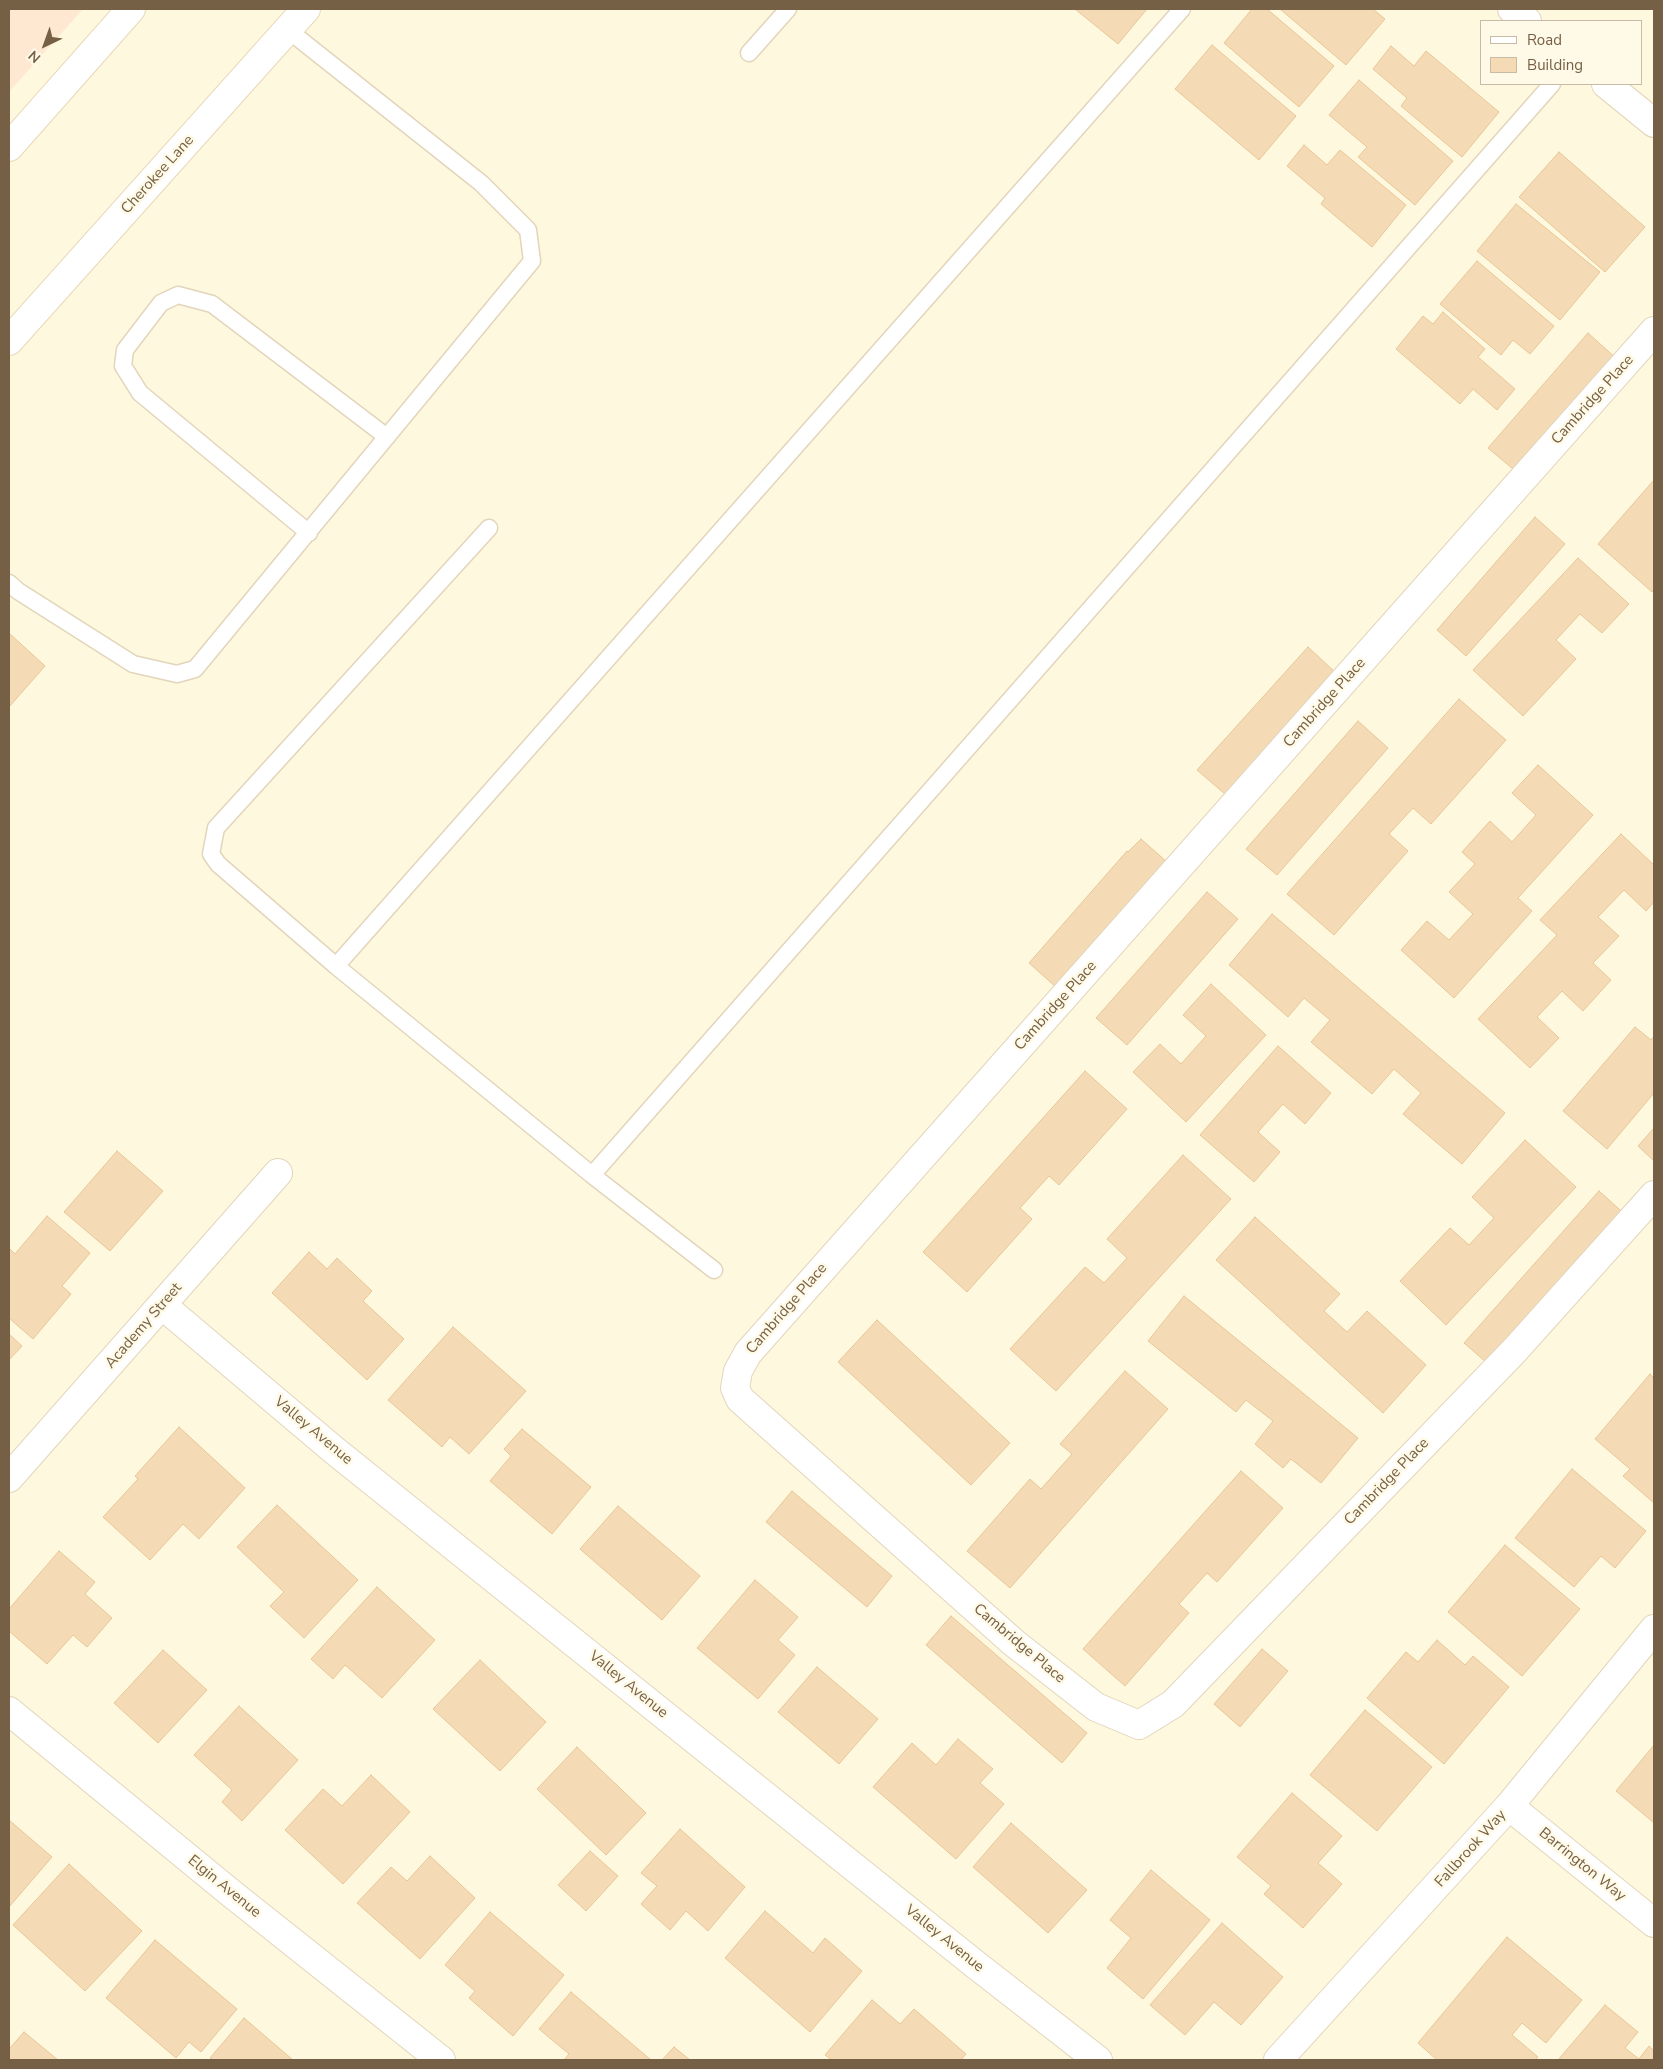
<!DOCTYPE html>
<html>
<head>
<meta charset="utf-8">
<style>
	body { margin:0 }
	#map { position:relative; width:1663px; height:2069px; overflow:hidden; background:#fef8df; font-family:"Nunito Sans",sans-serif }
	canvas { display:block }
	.frame { position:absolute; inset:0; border:10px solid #766045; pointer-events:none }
	.legend { position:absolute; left:1480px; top:20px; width:162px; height:65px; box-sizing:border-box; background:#fffae7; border:1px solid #c8bca6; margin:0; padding:6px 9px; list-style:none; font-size:15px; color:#766045 }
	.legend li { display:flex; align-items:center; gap:10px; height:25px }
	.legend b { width:25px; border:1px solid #c8bca6 }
	.north { position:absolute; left:20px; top:20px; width:50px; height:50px; -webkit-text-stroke:4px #fffae7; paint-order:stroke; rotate:222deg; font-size:14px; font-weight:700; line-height:20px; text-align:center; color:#766045 }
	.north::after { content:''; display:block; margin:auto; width:18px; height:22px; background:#766045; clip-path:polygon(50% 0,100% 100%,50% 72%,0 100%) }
</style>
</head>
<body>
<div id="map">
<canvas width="1663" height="2069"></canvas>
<div class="frame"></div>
<ul class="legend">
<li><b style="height:6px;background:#fff"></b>Road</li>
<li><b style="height:14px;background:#f5dbb5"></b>Building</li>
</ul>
<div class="north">N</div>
</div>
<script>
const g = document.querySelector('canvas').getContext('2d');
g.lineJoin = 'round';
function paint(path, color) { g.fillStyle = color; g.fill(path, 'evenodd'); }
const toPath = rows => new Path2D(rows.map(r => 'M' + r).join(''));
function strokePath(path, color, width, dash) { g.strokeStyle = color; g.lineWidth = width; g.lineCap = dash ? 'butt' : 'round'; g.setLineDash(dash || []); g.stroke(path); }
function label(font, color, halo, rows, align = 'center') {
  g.font = font + ' "Nunito Sans",sans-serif'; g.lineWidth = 5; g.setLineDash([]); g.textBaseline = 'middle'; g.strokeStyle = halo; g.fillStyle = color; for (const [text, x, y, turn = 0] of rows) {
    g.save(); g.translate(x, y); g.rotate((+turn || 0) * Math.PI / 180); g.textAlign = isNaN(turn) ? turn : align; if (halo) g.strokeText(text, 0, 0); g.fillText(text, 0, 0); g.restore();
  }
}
const commercial = toPath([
	[9,9,83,9,9,92]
]);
const building = toPath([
	[1075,9,1147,9,1118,44,1075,9],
	[1252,9,1267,9,1334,66,1299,107,1224,43,1252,9],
	[1280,9,1373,9,1385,19,1346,65,1280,9],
	[1212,45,1296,116,1259,160,1175,89,1212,45],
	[1391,46,1414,66,1426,51,1499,112,1462,157,1401,106,1407,98,1373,69,1391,46],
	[1359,80,1453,161,1415,205,1358,157,1367,147,1329,115,1359,80],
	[1304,145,1327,165,1340,150,1406,205,1372,247,1321,204,1325,198,1287,166,1304,145],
	[1559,152,1645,227,1605,272,1519,197,1559,152],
	[1516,204,1600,272,1560,320,1477,251,1516,204],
	[1477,261,1554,326,1530,354,1513,340,1501,355,1440,304,1477,261],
	[1443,312,1485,349,1478,357,1515,389,1497,410,1473,389,1460,404,1396,349,1423,316,1433,324,1443,312],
	[1588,333,1618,360,1519,474,1488,448,1588,333],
	[1654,480,1654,589,1652,592,1598,544,1654,480],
	[1535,517,1565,544,1466,656,1437,630,1535,517],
	[1578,558,1629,604,1602,633,1580,614,1556,640,1576,659,1523,716,1473,670,1578,558],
	[9,633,45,666,9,707,9,633],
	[1308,647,1335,672,1225,794,1197,770,1308,647],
	[1459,699,1506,740,1431,824,1413,808,1389,834,1408,851,1334,935,1287,894,1459,699],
	[1358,721,1388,748,1277,875,1246,849,1358,721],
	[1538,765,1593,815,1518,898,1532,911,1454,998,1401,950,1427,921,1449,940,1473,914,1449,892,1475,864,1462,852,1490,821,1512,842,1536,815,1512,793,1538,765],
	[1621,834,1654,865,1654,902,1646,911,1624,890,1598,917,1619,936,1593,963,1611,980,1583,1011,1562,991,1537,1017,1559,1038,1530,1068,1478,1019,1557,935,1540,920,1621,834],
	[1141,839,1167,862,1057,988,1029,963,1127,851,1128,852,1141,839],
	[1207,892,1238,919,1127,1045,1096,1018,1207,892],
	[1272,914,1505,1113,1462,1164,1403,1114,1421,1093,1394,1069,1372,1094,1311,1042,1330,1020,1304,998,1288,1017,1229,965,1272,914],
	[1211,984,1266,1035,1186,1122,1133,1072,1160,1044,1181,1064,1206,1036,1183,1015,1211,984],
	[1635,1027,1651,1040,1654,1036,1654,1093,1607,1149,1563,1111,1635,1027],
	[1278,1046,1331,1093,1305,1124,1283,1104,1258,1132,1280,1152,1254,1182,1200,1135,1278,1046],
	[1085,1071,1127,1109,1059,1185,1049,1176,1020,1208,1032,1219,967,1292,923,1252,1085,1071],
	[1654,1128,1654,1161,1638,1146,1654,1128],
	[1525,1140,1576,1187,1446,1325,1400,1281,1450,1228,1469,1245,1494,1218,1472,1197,1525,1140],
	[117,1151,163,1191,110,1251,64,1212,117,1151],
	[1183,1155,1231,1199,1056,1391,1010,1349,1085,1267,1104,1283,1127,1258,1107,1239,1183,1155],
	[1599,1191,1628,1217,1494,1369,1464,1343,1599,1191],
	[47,1216,90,1253,62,1286,71,1294,33,1339,9,1318,9,1248,15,1254,47,1216],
	[1255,1217,1340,1294,1324,1311,1347,1332,1367,1311,1426,1365,1383,1413,1216,1260,1255,1217],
	[309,1252,327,1269,337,1258,372,1291,363,1301,404,1339,367,1380,272,1293,309,1252],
	[1184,1296,1358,1438,1321,1483,1291,1459,1283,1468,1255,1444,1273,1421,1246,1400,1236,1412,1148,1341,1184,1296],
	[877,1320,1010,1443,971,1485,838,1362,877,1320],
	[453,1327,526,1391,469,1454,450,1437,442,1447,388,1400,453,1327],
	[9,1334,22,1346,9,1360,9,1334],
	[1125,1371,1168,1409,1010,1588,967,1551,1030,1479,1041,1489,1072,1454,1060,1444,1125,1371],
	[1650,1374,1654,1378,1654,1503,1623,1476,1630,1469,1595,1439,1650,1374],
	[179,1427,245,1488,199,1539,183,1524,150,1560,103,1517,138,1479,135,1476,179,1427],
	[522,1429,591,1487,552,1534,490,1481,511,1456,504,1449,522,1429],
	[1572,1469,1646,1531,1615,1568,1601,1556,1574,1587,1515,1538,1572,1469],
	[1241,1471,1283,1508,1217,1582,1207,1573,1179,1604,1189,1613,1125,1686,1083,1649,1241,1471],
	[792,1491,892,1576,867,1607,766,1522,792,1491],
	[277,1505,358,1580,304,1638,270,1606,284,1592,237,1547,277,1505],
	[618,1506,700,1576,662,1620,580,1549,618,1506],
	[1505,1545,1580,1609,1522,1676,1448,1612,1505,1545],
	[59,1551,95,1582,85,1594,112,1618,87,1647,73,1635,47,1664,9,1631,9,1609,59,1551],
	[755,1580,798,1617,778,1640,795,1655,758,1699,697,1648,755,1580],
	[377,1587,435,1640,382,1698,345,1665,333,1679,311,1659,377,1587],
	[951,1616,1087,1733,1062,1763,926,1645,951,1616],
	[1437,1640,1465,1665,1473,1656,1509,1687,1444,1764,1367,1698,1406,1652,1418,1662,1437,1640],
	[1262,1649,1288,1671,1240,1727,1214,1704,1262,1649],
	[163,1650,207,1690,158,1743,114,1703,163,1650],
	[480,1660,546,1722,500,1771,433,1709,480,1660],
	[817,1667,878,1719,839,1764,778,1712,817,1667],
	[239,1706,298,1760,242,1821,222,1802,232,1790,194,1755,239,1706],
	[1365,1710,1432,1767,1377,1831,1310,1775,1365,1710],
	[958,1739,993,1769,980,1783,1004,1804,956,1859,873,1787,912,1743,936,1765,958,1739],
	[1654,1745,1654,1823,1616,1791,1654,1745],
	[577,1747,646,1813,606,1855,537,1789,577,1747],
	[371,1775,410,1812,343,1884,285,1830,323,1789,342,1806,371,1775],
	[1292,1793,1342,1836,1318,1863,1342,1884,1303,1928,1264,1894,1271,1886,1237,1857,1292,1793],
	[9,1820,52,1857,9,1907,9,1820],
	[1011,1823,1087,1890,1048,1933,973,1867,1011,1823],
	[680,1829,745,1887,708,1931,686,1911,670,1930,641,1904,657,1886,641,1873,680,1829],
	[590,1851,618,1876,586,1911,558,1885,590,1851],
	[430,1856,475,1898,420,1959,357,1903,391,1867,407,1881,430,1856],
	[69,1864,142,1931,85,1991,13,1925,69,1864],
	[1151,1870,1210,1920,1143,1999,1107,1968,1131,1938,1110,1920,1151,1870],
	[765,1911,813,1953,825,1938,862,1971,810,2032,725,1958,765,1911],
	[490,1912,564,1975,513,2036,469,1998,475,1991,445,1965,490,1912],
	[1222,1923,1283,1977,1241,2025,1214,2002,1185,2035,1150,2005,1222,1923],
	[1507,1937,1582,2000,1546,2043,1522,2023,1512,2035,1538,2057,1535,2060,1437,2060,1418,2043,1507,1937],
	[155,1940,237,2009,201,2052,189,2042,176,2058,106,1998,155,1940],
	[571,1992,651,2060,564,2060,569,2054,539,2029,571,1992],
	[872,2000,900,2024,914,2009,966,2054,961,2060,832,2060,825,2055,872,2000],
	[1605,2005,1638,2032,1625,2048,1639,2059,1649,2046,1654,2051,1654,2060,1558,2060,1605,2005],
	[244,2018,293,2060,213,2060,210,2058,244,2018],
	[24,2032,58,2060,9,2060,9,2049,24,2032],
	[674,2047,690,2060,662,2060,674,2047]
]);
const service = toPath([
	[749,53,788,9],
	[489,528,216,828,211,854,218,864,336,966,592,1175,714,1270],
	[309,533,140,393,123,366,125,350,161,303,178,295,212,304,387,437],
	[9,583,18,591,133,664,177,674,195,669,532,261,528,230,481,183,288,30],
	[336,966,1182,9],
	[592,1175,1552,84]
]);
const minor = toPath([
	[1512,9,1527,21],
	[1606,84,1654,123],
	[1654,331,748,1353,738,1371,735,1388,740,1399,1014,1643,1096,1707,1139,1725,1173,1704,1515,1350,1654,1195],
	[162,1305,335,1451,976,1965,1098,2060],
	[9,1478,278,1173],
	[9,1711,232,1894,441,2060],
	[1509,1806,1654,1923],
	[1278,2060,1509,1806,1654,1629]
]);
const secondary = toPath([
	[9,147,131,9],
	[9,341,306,9]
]);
const streetNames = [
	["Cherokee Lane",158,175,-48],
	["Cambridge Place",1593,400,-48],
	["Cambridge Place",1325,703,-48],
	["Cambridge Place",1056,1006,-48],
	["Cambridge Place",787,1309,-49],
	["Academy Street",144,1326,-49],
	["Valley Avenue",313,1431,40],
	["Cambridge Place",1387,1482,-46],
	["Cambridge Place",1019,1644,40],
	["Valley Avenue",628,1685,39],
	["Fallbrook Way",1471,1849,-48],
	["Barrington Way",1582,1865,39],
	["Elgin Avenue",224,1887,39],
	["Valley Avenue",944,1939,39]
];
paint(commercial, '#ffe8d2');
paint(building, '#f5dbb5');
strokePath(building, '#e9c594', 1);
strokePath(service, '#e2d5bb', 19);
strokePath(minor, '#e2d5bb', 30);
strokePath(secondary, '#e8d8b8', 30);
strokePath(service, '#fff', 16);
strokePath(minor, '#fff', 28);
strokePath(secondary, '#fff', 28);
label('15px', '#766045', '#fffae7', streetNames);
</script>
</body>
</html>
